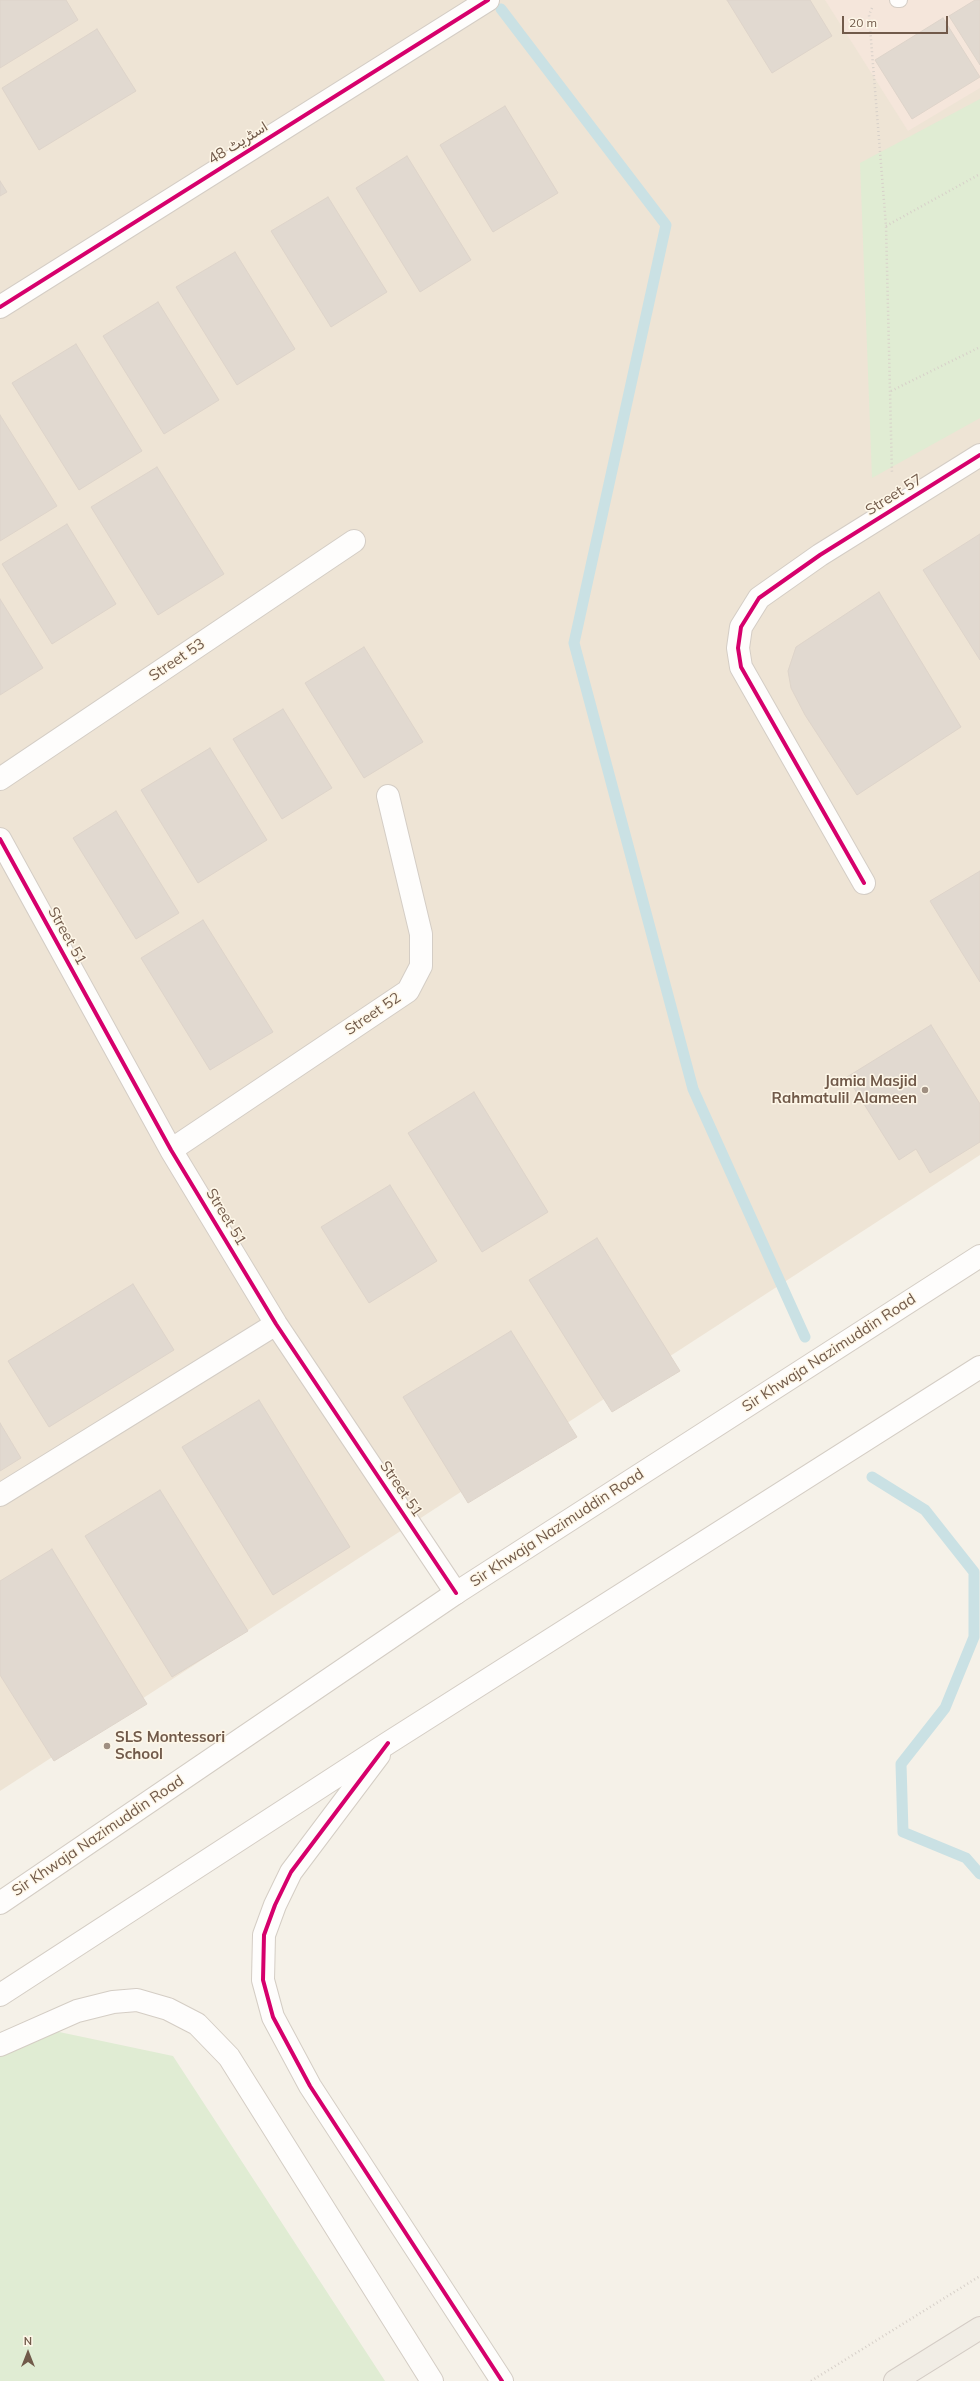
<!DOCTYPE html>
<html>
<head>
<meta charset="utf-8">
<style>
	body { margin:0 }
	#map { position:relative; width:980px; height:2381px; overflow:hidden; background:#f5f1e8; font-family:Mulish,sans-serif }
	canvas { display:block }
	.north { position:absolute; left:8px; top:2333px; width:40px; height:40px; -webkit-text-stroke:3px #fef7e8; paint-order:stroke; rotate:0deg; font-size:11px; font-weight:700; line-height:16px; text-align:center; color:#715a4a }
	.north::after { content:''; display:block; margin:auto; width:14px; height:18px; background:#715a4a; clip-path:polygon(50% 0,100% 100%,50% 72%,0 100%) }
	.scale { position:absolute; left:842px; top:16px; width:106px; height:18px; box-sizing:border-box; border:2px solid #715a4a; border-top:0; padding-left:5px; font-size:12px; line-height:14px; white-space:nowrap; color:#715a4a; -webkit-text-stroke:3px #fef7e8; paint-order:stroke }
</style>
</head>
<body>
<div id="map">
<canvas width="980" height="2381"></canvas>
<div class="north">N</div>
<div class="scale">20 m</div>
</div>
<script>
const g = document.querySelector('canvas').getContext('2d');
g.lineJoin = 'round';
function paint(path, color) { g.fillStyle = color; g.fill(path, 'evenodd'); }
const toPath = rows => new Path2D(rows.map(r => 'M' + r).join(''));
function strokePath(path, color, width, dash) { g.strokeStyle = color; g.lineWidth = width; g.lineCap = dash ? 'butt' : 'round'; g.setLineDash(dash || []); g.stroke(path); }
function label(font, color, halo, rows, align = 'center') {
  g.font = font + ' Mulish,Vazirmatn,sans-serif'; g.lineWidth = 3; g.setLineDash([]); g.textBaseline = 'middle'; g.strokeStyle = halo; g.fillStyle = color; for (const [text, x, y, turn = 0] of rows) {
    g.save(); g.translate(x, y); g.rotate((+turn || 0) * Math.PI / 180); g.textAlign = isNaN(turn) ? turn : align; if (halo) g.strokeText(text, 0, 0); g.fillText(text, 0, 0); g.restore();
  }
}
const residential = toPath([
	[0,0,980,0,980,1155,0,1791]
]);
const commercial = toPath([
	[825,0,980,0,980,88,908,131]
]);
const green = toPath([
	[980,99,980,418,872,478,860,163],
	[45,2029,173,2056,385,2381,0,2381,0,2051]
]);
const stream = toPath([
	[501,9,666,225,574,643,693,1089,805,1337],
	[872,1477,925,1510,974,1572,974,1637,945,1708,901,1764,903,1832,966,1858,980,1874]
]);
const building = toPath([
	[0,0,66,0,78,20,0,68,0,0],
	[727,0,810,0,832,36,772,73,727,0],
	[975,0,980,0,980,65,949,16,975,0],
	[943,18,980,77,912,119,875,60,943,18],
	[97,29,136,91,39,150,2,88,97,29],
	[505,106,558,193,493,232,440,145,505,106],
	[407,156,471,260,420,292,356,188,407,156],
	[0,181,7,192,0,196,0,181],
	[328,197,387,292,331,327,271,231,328,197],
	[235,252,295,349,237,385,176,287,235,252],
	[158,302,219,400,164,434,103,336,158,302],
	[76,344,142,451,79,490,12,383,76,344],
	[0,415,57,506,0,541,0,415],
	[157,467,224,574,158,615,91,507,157,467],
	[67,524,116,604,52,644,2,564,67,524],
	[980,534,980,660,923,570,980,534],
	[879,592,961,727,857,795,805,715,791,688,788,671,796,647,879,592],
	[0,599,43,668,0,695,0,599],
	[364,647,423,742,364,778,305,683,364,647],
	[283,709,332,788,282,819,233,739,283,709],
	[210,748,267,840,198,883,141,790,210,748],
	[116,811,179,913,136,939,73,838,116,811],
	[980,871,980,982,930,901,980,871],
	[203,920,273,1032,210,1070,141,958,203,920],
	[931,1025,980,1104,980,1142,930,1173,916,1149,899,1160,847,1077,931,1025],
	[474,1092,548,1212,482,1252,408,1133,474,1092],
	[390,1185,437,1261,369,1303,321,1227,390,1185],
	[597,1238,680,1371,612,1412,529,1280,597,1238],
	[133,1284,174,1350,49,1427,8,1361,133,1284],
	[511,1331,577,1437,468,1503,403,1397,511,1331],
	[259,1400,350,1547,273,1595,182,1447,259,1400],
	[0,1423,21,1458,0,1471,0,1423],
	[160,1490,248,1631,172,1677,85,1536,160,1490],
	[52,1549,147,1704,54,1761,0,1675,0,1581,52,1549]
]);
const path = toPath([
	[872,8,869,15,886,226,892,474],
	[886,226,980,174],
	[891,391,980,347],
	[811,2381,980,2276]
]);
const lane = toPath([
	[897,0,900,0]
]);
const street = toPath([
	[0,307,488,0],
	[0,779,354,541],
	[0,839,171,1150,276,1324,456,1593],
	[864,883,741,667,738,648,741,627,759,598,820,555,980,455],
	[171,1150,408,991,421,966,421,934,388,796],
	[0,1495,276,1324]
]);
const secondary = toPath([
	[379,1755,291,1872,275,1905,264,1935,263,1980,273,2017,310,2086,502,2381],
	[0,1903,456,1593,980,1256],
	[0,1995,388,1743,980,1367],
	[0,2045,77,2011,113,2002,137,2000,168,2009,197,2024,229,2057,432,2381]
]);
const primary = toPath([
	[895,2381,980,2328]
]);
const cycleway = toPath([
	[0,307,488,0],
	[0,839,171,1150,276,1324,456,1593],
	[864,883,741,667,738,648,741,627,759,598,820,555,980,455],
	[388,1743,291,1872,275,1905,264,1935,263,1980,273,2017,310,2086,502,2381]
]);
const markers = [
	[925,1090,4,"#9f8f81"],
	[107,1746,4,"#9f8f81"]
];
const streetNames = [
	["اسٹریٹ 48",238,143,-32],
	["Street 57",894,495,-32],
	["Street 53",177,660,-34],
	["Street 51",67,936,61],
	["Street 52",373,1014,-34],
	["Street 51",226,1217,59],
	["Sir Khwaja Nazimuddin Road",829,1353,-33],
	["Street 51",401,1489,56],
	["Sir Khwaja Nazimuddin Road",557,1528,-33],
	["Sir Khwaja Nazimuddin Road",98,1836,-34]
];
const poiNames = [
	["Jamia Masjid",917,1081],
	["Rahmatulil Alameen",917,1098],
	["SLS Montessori",115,1737,"left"],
	["School",115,1754,"left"]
];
paint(residential, '#eee4d5');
paint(commercial, '#f5e6db');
paint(green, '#e0ecd3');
strokePath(stream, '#cae1e4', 11);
paint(building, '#e1d9d0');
strokePath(building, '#ded4ca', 1);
strokePath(lane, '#d4cdc5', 16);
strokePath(street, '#d4cdc5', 24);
strokePath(secondary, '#d4cdc4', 24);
strokePath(primary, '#d4ccc5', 24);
strokePath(path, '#d7d0c9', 2.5, [1, 3]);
strokePath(lane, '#fefdfc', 14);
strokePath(street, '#fefdfc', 22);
strokePath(secondary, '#fefdfc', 22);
strokePath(primary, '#f1ede5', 22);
strokePath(cycleway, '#d6006c', 4);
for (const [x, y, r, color] of markers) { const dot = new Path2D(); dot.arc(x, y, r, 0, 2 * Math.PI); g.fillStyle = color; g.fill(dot); strokePath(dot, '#fef7e8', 1.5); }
label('15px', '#715a4a', '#fef7e8', streetNames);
label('bold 15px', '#715a4a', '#fef7e8', poiNames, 'right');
</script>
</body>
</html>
